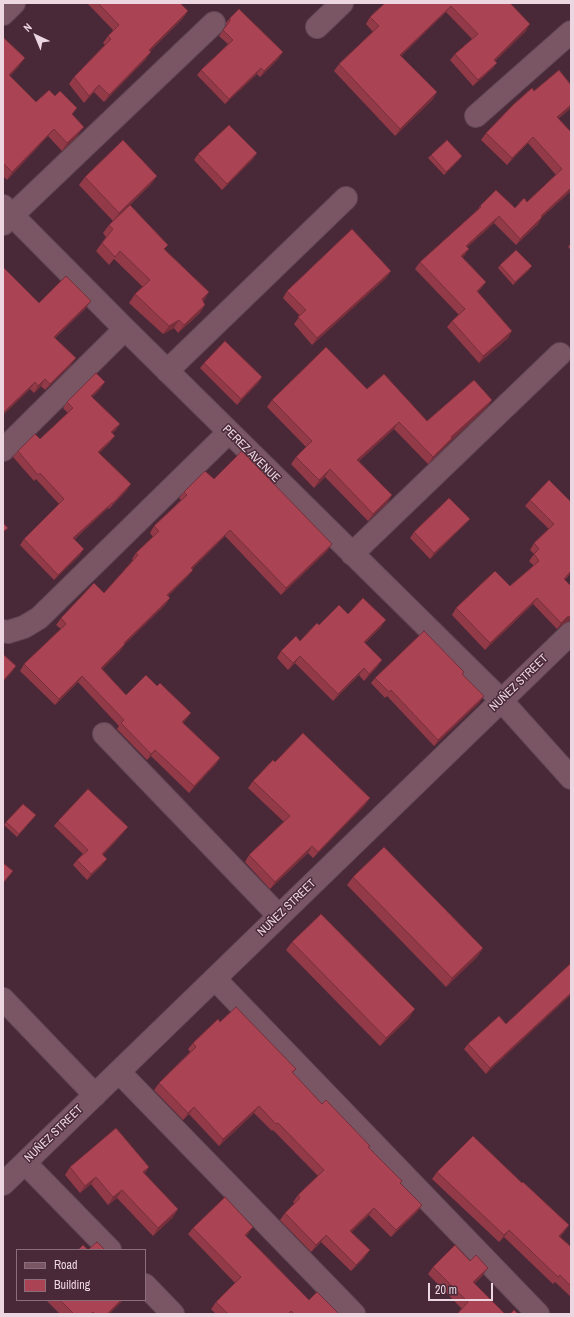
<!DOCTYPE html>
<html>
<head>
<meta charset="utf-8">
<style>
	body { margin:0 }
	#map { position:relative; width:574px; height:1317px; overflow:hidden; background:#492837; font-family:"Archivo Narrow",sans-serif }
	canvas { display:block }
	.frame { position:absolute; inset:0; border:4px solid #ecd6df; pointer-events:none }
	.legend { position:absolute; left:16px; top:1249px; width:130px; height:52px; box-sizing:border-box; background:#492837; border:1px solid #8a6e7a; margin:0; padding:5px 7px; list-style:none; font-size:12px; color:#ecd6df }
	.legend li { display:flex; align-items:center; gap:8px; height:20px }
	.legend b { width:20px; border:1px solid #8a6e7a }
	.north { position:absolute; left:16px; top:16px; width:40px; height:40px; -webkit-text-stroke:3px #492837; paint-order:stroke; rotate:316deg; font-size:11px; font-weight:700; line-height:16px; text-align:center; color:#ecd6df }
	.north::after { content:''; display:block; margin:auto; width:14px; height:18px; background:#ecd6df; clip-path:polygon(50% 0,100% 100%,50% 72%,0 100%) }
	.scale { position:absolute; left:428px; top:1283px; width:65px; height:18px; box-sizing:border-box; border:2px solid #ecd6df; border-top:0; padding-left:5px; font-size:12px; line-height:14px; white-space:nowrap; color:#ecd6df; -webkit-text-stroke:3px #492837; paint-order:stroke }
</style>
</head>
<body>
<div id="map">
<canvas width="574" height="1317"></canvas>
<div class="frame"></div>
<ul class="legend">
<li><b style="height:5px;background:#7a5665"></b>Road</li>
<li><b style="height:11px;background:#aa4354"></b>Building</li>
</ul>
<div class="north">N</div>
<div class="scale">20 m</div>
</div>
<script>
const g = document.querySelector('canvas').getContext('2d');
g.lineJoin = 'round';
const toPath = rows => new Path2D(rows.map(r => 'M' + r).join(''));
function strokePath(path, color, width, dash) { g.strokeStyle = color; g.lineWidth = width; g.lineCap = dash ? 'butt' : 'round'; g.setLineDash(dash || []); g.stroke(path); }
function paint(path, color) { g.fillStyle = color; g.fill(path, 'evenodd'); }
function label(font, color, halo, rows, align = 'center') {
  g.font = font + ' "Archivo Narrow",sans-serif'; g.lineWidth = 3; g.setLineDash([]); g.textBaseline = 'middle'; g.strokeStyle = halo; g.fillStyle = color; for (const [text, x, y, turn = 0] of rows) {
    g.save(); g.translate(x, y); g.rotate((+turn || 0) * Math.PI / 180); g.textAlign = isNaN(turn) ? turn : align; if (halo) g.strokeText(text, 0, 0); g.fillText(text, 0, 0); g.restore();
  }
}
const minor = toPath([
	[3,14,14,3],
	[317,27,342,3],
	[476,116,571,32],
	[3,206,125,329,501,700,571,778],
	[3,224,214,23],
	[167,371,346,198],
	[3,450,125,329],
	[352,554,560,354],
	[3,631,8,632,24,627,39,618,229,432],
	[104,734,279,916],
	[215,979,538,1314],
	[3,999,95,1095],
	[119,1072,354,1314],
	[25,1163,110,1250],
	[3,1184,571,633],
	[145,1285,173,1314]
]);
const wall = toPath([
	[87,3,180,3,188,11,183,18,150,51,146,59,104,102,94,92,84,103,69,84,74,77,105,45,103,43,108,36,113,30],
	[385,3,510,3,526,31,495,61,497,63,492,69,473,86,450,60,455,54,472,39,446,12,401,56,437,92,433,99,395,136,334,71,339,64,373,32,366,24,370,17],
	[230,18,279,58,260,77,257,74,225,104,197,75,201,70,228,44,219,36,226,26,226,23],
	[3,37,19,66,10,76,36,102,73,115,78,135,62,151,48,136,7,180,3,176],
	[571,85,571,108,558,119,571,191,542,217,538,224,516,245,494,223,467,247,464,256,462,257,486,282,478,292,508,338,479,363,447,327,452,321,459,315,415,269,420,262,477,211,480,206,515,208,527,202,556,175,528,143,507,165,481,140,486,133,534,91],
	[257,153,253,159,222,190,194,160,198,154],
	[431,155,460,159,444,175,428,158],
	[157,176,151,184,130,205,165,249,203,301,200,313,178,333,174,328,163,334,129,303,135,294,143,287,114,259,109,265,96,251,106,237,103,233,109,225,113,221,79,185,85,177],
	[571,243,571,250,568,247],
	[500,265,530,269,513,285,498,268],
	[3,267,39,303,86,308,55,338,71,365,45,390,41,386,34,393,30,389,3,415],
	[391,271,386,278,312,345,294,324,300,316,283,298,287,291],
	[204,363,262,377,258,383,237,405,200,368],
	[101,388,92,397,116,430,112,433,111,441,99,453,127,490,109,509,108,508,75,539,80,555,54,580,20,545,24,539,59,504,36,479,34,481,13,457,18,451,40,439,68,413,63,408,67,402],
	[367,389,427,421,492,400,487,407,450,442,428,464,394,429,359,461,392,495,387,503,368,521,325,477,314,488,291,464,296,457,306,447,267,407,272,400],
	[214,479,332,544,327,551,281,595,225,536,192,569,193,570,188,576,168,596,170,598,165,605,125,644,120,651,102,669,126,695,157,686,191,713,183,723,220,758,216,764,189,793,151,756,147,760,117,729,119,726,78,682,55,705,20,671,24,664,61,629,56,625,61,618,104,593,133,560,132,559,136,553,153,537,150,533,154,526,181,500,179,498,184,492],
	[530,500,571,502,571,573,565,580,569,621,563,624,557,629,533,604,485,650,452,615,456,608,510,586,534,566,529,561,534,554,530,550,534,543,549,529,525,506],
	[465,524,430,559,410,538,414,532],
	[348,614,381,627,365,643,382,660,377,667,364,681,359,675,333,701,295,663,288,670,277,658,281,651,300,641,319,625],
	[464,672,463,674,480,702,434,746,387,696,385,698,371,683,375,678],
	[275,762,370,798,365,805,313,858,308,853,270,889,245,862,249,855,284,822,248,788,253,781],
	[36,815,17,837,4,825,6,822],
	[58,821,124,832,103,855,103,864,87,880,73,865,77,860,83,854,54,826],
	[353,877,483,948,477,957,446,987,347,885],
	[292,942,409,1018,380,1046,286,950],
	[571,965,486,1074,464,1049,468,1044,506,1024],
	[220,1022,296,1069,293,1073,322,1104,370,1146,368,1147,400,1183,422,1205,417,1212,391,1237,369,1215,351,1232,365,1257,351,1271,321,1242,311,1252,280,1220,285,1213,295,1204,293,1202,298,1195,318,1176,273,1130,272,1131,254,1113,219,1146,189,1114,183,1120,154,1090,159,1083,190,1052,188,1049,193,1043],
	[70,1167,149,1167,144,1174,178,1209,173,1217,153,1236,117,1198,108,1205,91,1184,80,1193,65,1175],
	[437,1172,522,1183,569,1225,564,1232,560,1237,571,1247,571,1297,555,1282,553,1284,504,1237,499,1242,432,1179],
	[193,1228,248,1234,246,1236,309,1300,339,1314,216,1314,211,1309,216,1302,235,1283,188,1234],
	[433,1267,483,1275,474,1284,505,1314,462,1309,428,1274],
	[46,1300,123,1300,109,1314,60,1314]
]);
const shadedWall = toPath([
	[451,6,446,12,396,61,400,55],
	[188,11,183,18,144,57,149,50],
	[530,24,526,31,490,66,494,60],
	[151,52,146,59,104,102,109,95],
	[283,52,279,58,260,77,264,71],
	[25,58,19,66,4,83,9,75],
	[497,63,492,69,473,86,478,80],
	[261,68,257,74,225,104,229,99],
	[99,85,94,92,84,103,89,96],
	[437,92,433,99,395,136,400,129],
	[571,105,571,108,552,124,557,117],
	[84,127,78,135,62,151,67,143],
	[54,129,48,136,7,180,12,172],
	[533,137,528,143,507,165,512,158],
	[257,153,253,159,222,190,227,184],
	[462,156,460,159,444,175,446,172],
	[157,176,151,184,113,221,119,213],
	[571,188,571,191,536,222,541,216],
	[499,216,494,223,461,253,466,246],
	[542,217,538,224,516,245,520,239],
	[469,249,464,256,456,263,461,256],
	[532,266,530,269,513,285,515,282],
	[391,271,386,278,312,345,317,338],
	[486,282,481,288,472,297,477,291],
	[209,292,204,301,196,307,202,299],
	[91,301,86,308,49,343,54,337],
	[205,305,200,313,178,333,184,325],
	[179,320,174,328,163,334,169,326],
	[512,331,508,338,479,363,483,356],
	[76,358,71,365,45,390,50,384],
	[262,377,258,383,237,405,241,399],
	[45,379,41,386,34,393,38,386],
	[35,382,30,389,3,415,3,413,4,412],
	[105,382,101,388,87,402,91,396],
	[492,400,487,407,450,442,428,464,433,457,451,437],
	[399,422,394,429,352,467,357,460],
	[120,424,116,430,107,438,111,432],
	[115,436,111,441,94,458,98,452],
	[330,469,325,477,314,488,319,480],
	[131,484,127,490,109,509,113,503],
	[392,495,387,503,368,521,373,514],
	[112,503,108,508,69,544,73,538],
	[470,519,430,559,434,553],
	[230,530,225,536,187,574,191,568],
	[332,544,327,551,281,595,286,588],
	[84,549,80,555,54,580,58,575],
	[193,570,188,576,162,602,167,595],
	[571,571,571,573,559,585,564,579],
	[170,598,165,605,119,650,124,643],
	[537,598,533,604,485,650,490,643],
	[571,616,571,619,569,621,563,624,557,629,561,623,567,617],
	[386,620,381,627,359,649,364,642],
	[125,644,120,651,97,675,101,668],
	[300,656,295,663,288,670,293,663],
	[382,660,377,667,364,681,369,674],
	[16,666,12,672,3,682,3,681],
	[364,668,359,675,333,701,338,694],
	[82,676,78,682,55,705,59,699],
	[484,696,480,702,434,746,438,740],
	[191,713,186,720,178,728,182,722],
	[155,750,151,756,147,760,151,754],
	[220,758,216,764,189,793,194,786],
	[370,798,365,805,313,858,318,852],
	[128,827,124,832,99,859,102,854],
	[312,846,308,853,270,889,275,882],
	[107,859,103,864,87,880,91,874],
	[483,948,477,957,446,987,452,978],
	[571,993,571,995,486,1074,490,1068],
	[415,1009,409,1018,380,1046,386,1038],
	[259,1106,254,1113,219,1146,223,1139],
	[194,1107,189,1114,183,1120,188,1113],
	[149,1167,144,1175,143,1172],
	[96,1177,91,1184,80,1193,85,1186],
	[122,1190,117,1198,108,1205,113,1197],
	[422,1205,417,1212,391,1237,396,1230],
	[374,1208,369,1215,346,1238,350,1231],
	[178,1209,173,1217,153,1236,158,1228],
	[569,1225,564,1232,554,1242,559,1236],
	[253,1227,248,1234,240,1242,245,1235],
	[509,1230,504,1237,499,1242,504,1235],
	[326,1235,321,1242,311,1252,316,1245],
	[370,1250,365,1257,351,1271,356,1265],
	[488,1268,483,1275,468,1290,473,1282],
	[121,1300,123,1300,109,1314,107,1314]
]);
const building = toPath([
	[98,3,180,3,188,11,149,50,151,52,109,95,99,85,89,96,74,77,111,39,108,36,119,25,98,3],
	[385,3,510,3,530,24,494,60,497,63,478,80,455,54,478,34,451,6,400,55,437,92,400,129,339,64,379,26,370,17,385,3],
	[239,9,283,52,264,71,261,68,229,99,201,70,233,40,223,30,230,21,230,18,239,9],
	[3,37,25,58,9,75,36,102,49,90,55,96,60,91,77,108,72,114,84,127,67,143,54,129,12,172,3,163,3,37],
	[559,70,571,85,571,105,557,117,571,132,571,188,541,216,542,217,520,239,499,216,466,246,469,249,461,256,486,282,477,291,512,331,483,356,452,321,465,309,420,262,481,207,480,206,496,190,515,208,524,198,527,202,562,169,533,137,512,158,486,133,514,104,532,88,534,91,559,70],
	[229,125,257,153,227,184,198,154,229,125],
	[123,140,157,176,119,213,85,177,123,140],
	[447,140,462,156,446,172,431,155,447,140],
	[130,205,168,245,164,249,209,292,202,299,205,305,184,325,179,320,169,326,135,294,150,280,120,251,115,257,102,243,113,229,109,225,130,205],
	[352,229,391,271,317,338,298,317,306,310,287,291,352,229],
	[516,250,532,266,515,282,500,265,516,250],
	[3,267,39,303,66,276,91,301,54,337,76,358,50,384,45,379,38,386,35,382,4,412,3,411,3,267],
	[225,341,262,377,241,399,204,363,225,341],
	[326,347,367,389,384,374,427,421,474,380,492,400,451,437,452,438,433,457,399,422,357,460,392,495,373,514,330,469,319,480,296,457,312,441,272,400,326,347],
	[96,373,105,382,91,396,120,424,111,432,115,436,98,452,131,484,113,503,112,503,73,538,84,549,58,575,24,539,64,499,40,473,38,475,18,451,35,434,40,439,73,408,67,402,96,373],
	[242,451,332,544,286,588,230,530,191,568,193,570,167,595,170,598,124,643,125,644,101,668,126,695,146,675,157,686,160,683,191,713,182,722,220,758,194,786,155,750,151,754,121,723,124,720,82,676,59,699,24,664,66,624,61,618,94,583,104,593,138,555,136,553,159,531,154,526,187,495,184,492,205,471,214,479,242,451],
	[549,480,571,502,571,571,564,579,571,586,571,616,567,617,561,623,537,598,490,643,456,608,495,571,510,586,539,561,534,554,539,549,534,543,554,524,530,500,549,480],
	[449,498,470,519,434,553,414,532,449,498],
	[3,523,8,528,3,532,3,523],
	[363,598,386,620,364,642,382,660,369,674,364,668,338,694,300,656,293,663,281,651,296,636,300,641,317,623,319,625,339,605,348,614,363,598],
	[424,631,464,672,462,674,484,696,438,740,391,690,389,692,375,678,424,631],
	[4,655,16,666,3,681,3,656,4,655],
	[303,733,370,798,318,852,312,846,275,882,249,855,290,816,253,781,273,760,275,762,303,733],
	[88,789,128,827,102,854,107,859,91,874,77,860,88,850,58,821,88,789],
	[23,804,36,815,19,834,6,822,23,804],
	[384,847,483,948,452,978,353,877,384,847],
	[3,863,13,871,3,883,3,863],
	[321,914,415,1009,386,1038,292,942,321,914],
	[570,964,571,965,571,993,490,1068,468,1044,499,1016,506,1024,570,964],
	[236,1007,296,1069,292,1072,322,1104,326,1100,370,1146,368,1147,402,1181,400,1183,422,1205,396,1230,374,1208,350,1231,370,1250,356,1265,326,1235,316,1245,285,1213,300,1198,298,1195,324,1170,278,1123,276,1124,259,1106,223,1139,194,1107,188,1113,159,1083,196,1047,193,1043,218,1019,220,1022,236,1007],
	[116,1128,149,1167,143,1172,178,1209,158,1228,122,1190,113,1197,96,1177,85,1186,70,1167,116,1128],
	[473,1136,522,1183,523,1182,569,1225,559,1236,571,1247,571,1286,560,1275,558,1277,509,1230,504,1235,437,1172,473,1136],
	[225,1197,253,1227,245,1235,309,1300,317,1292,339,1314,294,1314,291,1311,288,1314,228,1314,216,1302,241,1277,193,1228,225,1197],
	[97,1242,105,1250,78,1250,83,1245,88,1250,97,1242],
	[455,1245,470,1261,476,1255,488,1268,473,1282,505,1314,457,1314,468,1302,433,1267,455,1245],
	[60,1300,121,1300,107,1314,95,1314,93,1312,91,1314,74,1314,60,1300],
	[514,1310,518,1314,510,1314,514,1310]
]);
const streetNames = [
	["PEREZ AVENUE",251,454,45],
	["NUÑEZ STREET",519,683,-44],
	["NUÑEZ STREET",287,908,-44],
	["NUÑEZ STREET",54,1134,-44]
];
strokePath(minor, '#634754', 24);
strokePath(minor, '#7a5665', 22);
paint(wall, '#923a48');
paint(shadedWall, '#772f3b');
paint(building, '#aa4354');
strokePath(building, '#772f3b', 1);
label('12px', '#ecd6df', '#492837', streetNames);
</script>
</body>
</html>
